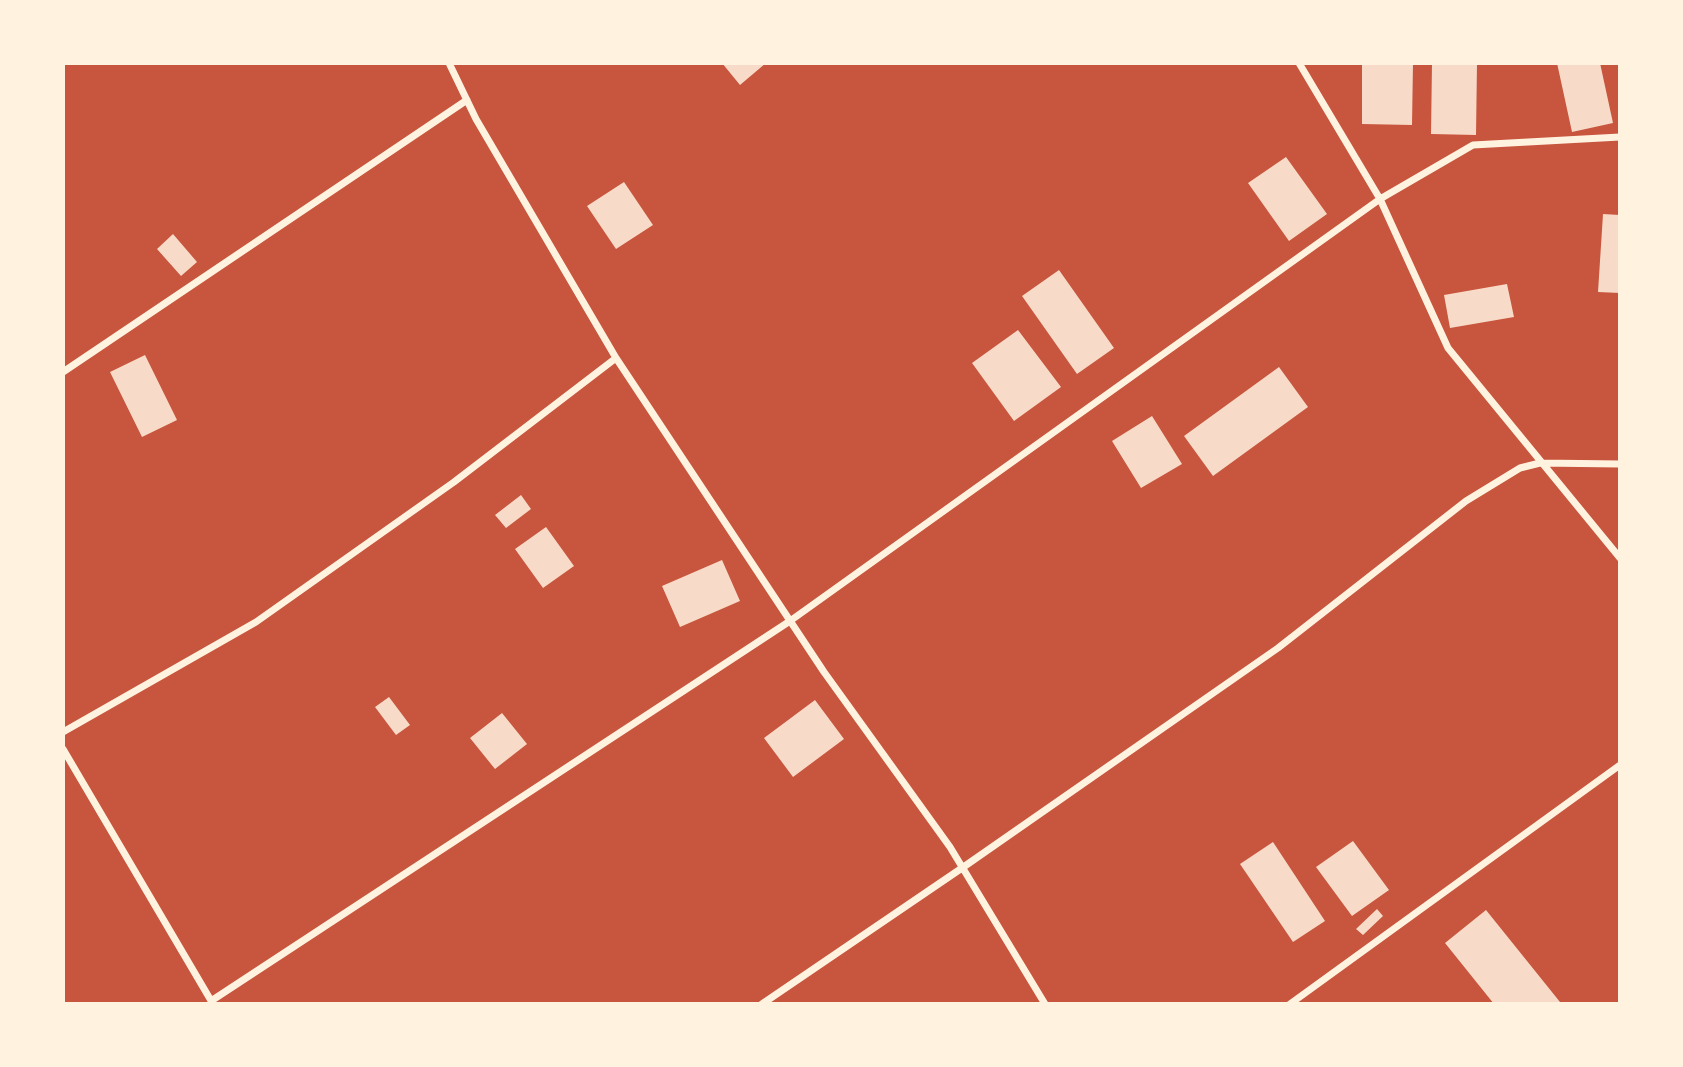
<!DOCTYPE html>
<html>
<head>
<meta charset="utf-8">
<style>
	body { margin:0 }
	#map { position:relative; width:1683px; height:1067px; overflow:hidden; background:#c8553d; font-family:"IBM Plex Sans",sans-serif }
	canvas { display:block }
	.frame { position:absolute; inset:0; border:65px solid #fff3e0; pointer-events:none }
</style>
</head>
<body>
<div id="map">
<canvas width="1683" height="1067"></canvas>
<div class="frame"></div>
</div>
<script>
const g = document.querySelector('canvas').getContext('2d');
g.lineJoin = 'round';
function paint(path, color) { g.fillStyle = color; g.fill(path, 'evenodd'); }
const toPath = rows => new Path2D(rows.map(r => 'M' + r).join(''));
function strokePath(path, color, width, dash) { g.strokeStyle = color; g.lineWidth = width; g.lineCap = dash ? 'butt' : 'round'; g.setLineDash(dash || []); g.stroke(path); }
const building = toPath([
	[722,63,766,63,740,85],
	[1362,63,1413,63,1412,125,1362,124],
	[1432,63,1477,63,1476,135,1431,134],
	[1557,63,1600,63,1613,123,1572,132],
	[1286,157,1327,214,1289,241,1248,183],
	[624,182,653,225,616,249,587,206],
	[1603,214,1620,215,1620,293,1598,292],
	[173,234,197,262,181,276,157,249],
	[1059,270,1114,348,1077,374,1022,296],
	[1507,284,1514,317,1450,328,1444,295],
	[1018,330,1061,387,1014,421,972,363],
	[145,355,177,420,142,437,110,372],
	[1279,367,1308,407,1213,476,1184,436],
	[1152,416,1182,464,1141,488,1112,441],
	[521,495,531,509,506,528,495,515],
	[546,527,574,566,543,588,515,549],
	[722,560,740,601,680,627,662,586],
	[389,697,410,725,396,735,375,707],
	[815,700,844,739,793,777,764,738],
	[502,713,527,744,495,769,470,738],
	[1353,841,1389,890,1352,916,1316,867],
	[1273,842,1325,921,1293,942,1240,864],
	[1377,909,1383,916,1363,935,1356,929],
	[1486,910,1560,1002,1557,1004,1494,1004,1445,943]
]);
const minor = toPath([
	[449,63,476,119,616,358,824,672,950,847,1045,1004],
	[1299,63,1380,199,1448,348,1620,558],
	[63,372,467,100],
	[63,732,256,622,454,482,616,358],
	[63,749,213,1004],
	[211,1001,790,621,1380,199,1473,145,1620,137],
	[762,1004,962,868,1278,648,1466,501,1520,468,1540,463,1620,464],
	[1290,1004,1620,765]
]);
paint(building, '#f7dbc8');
strokePath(minor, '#fff3e0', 7);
</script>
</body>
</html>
